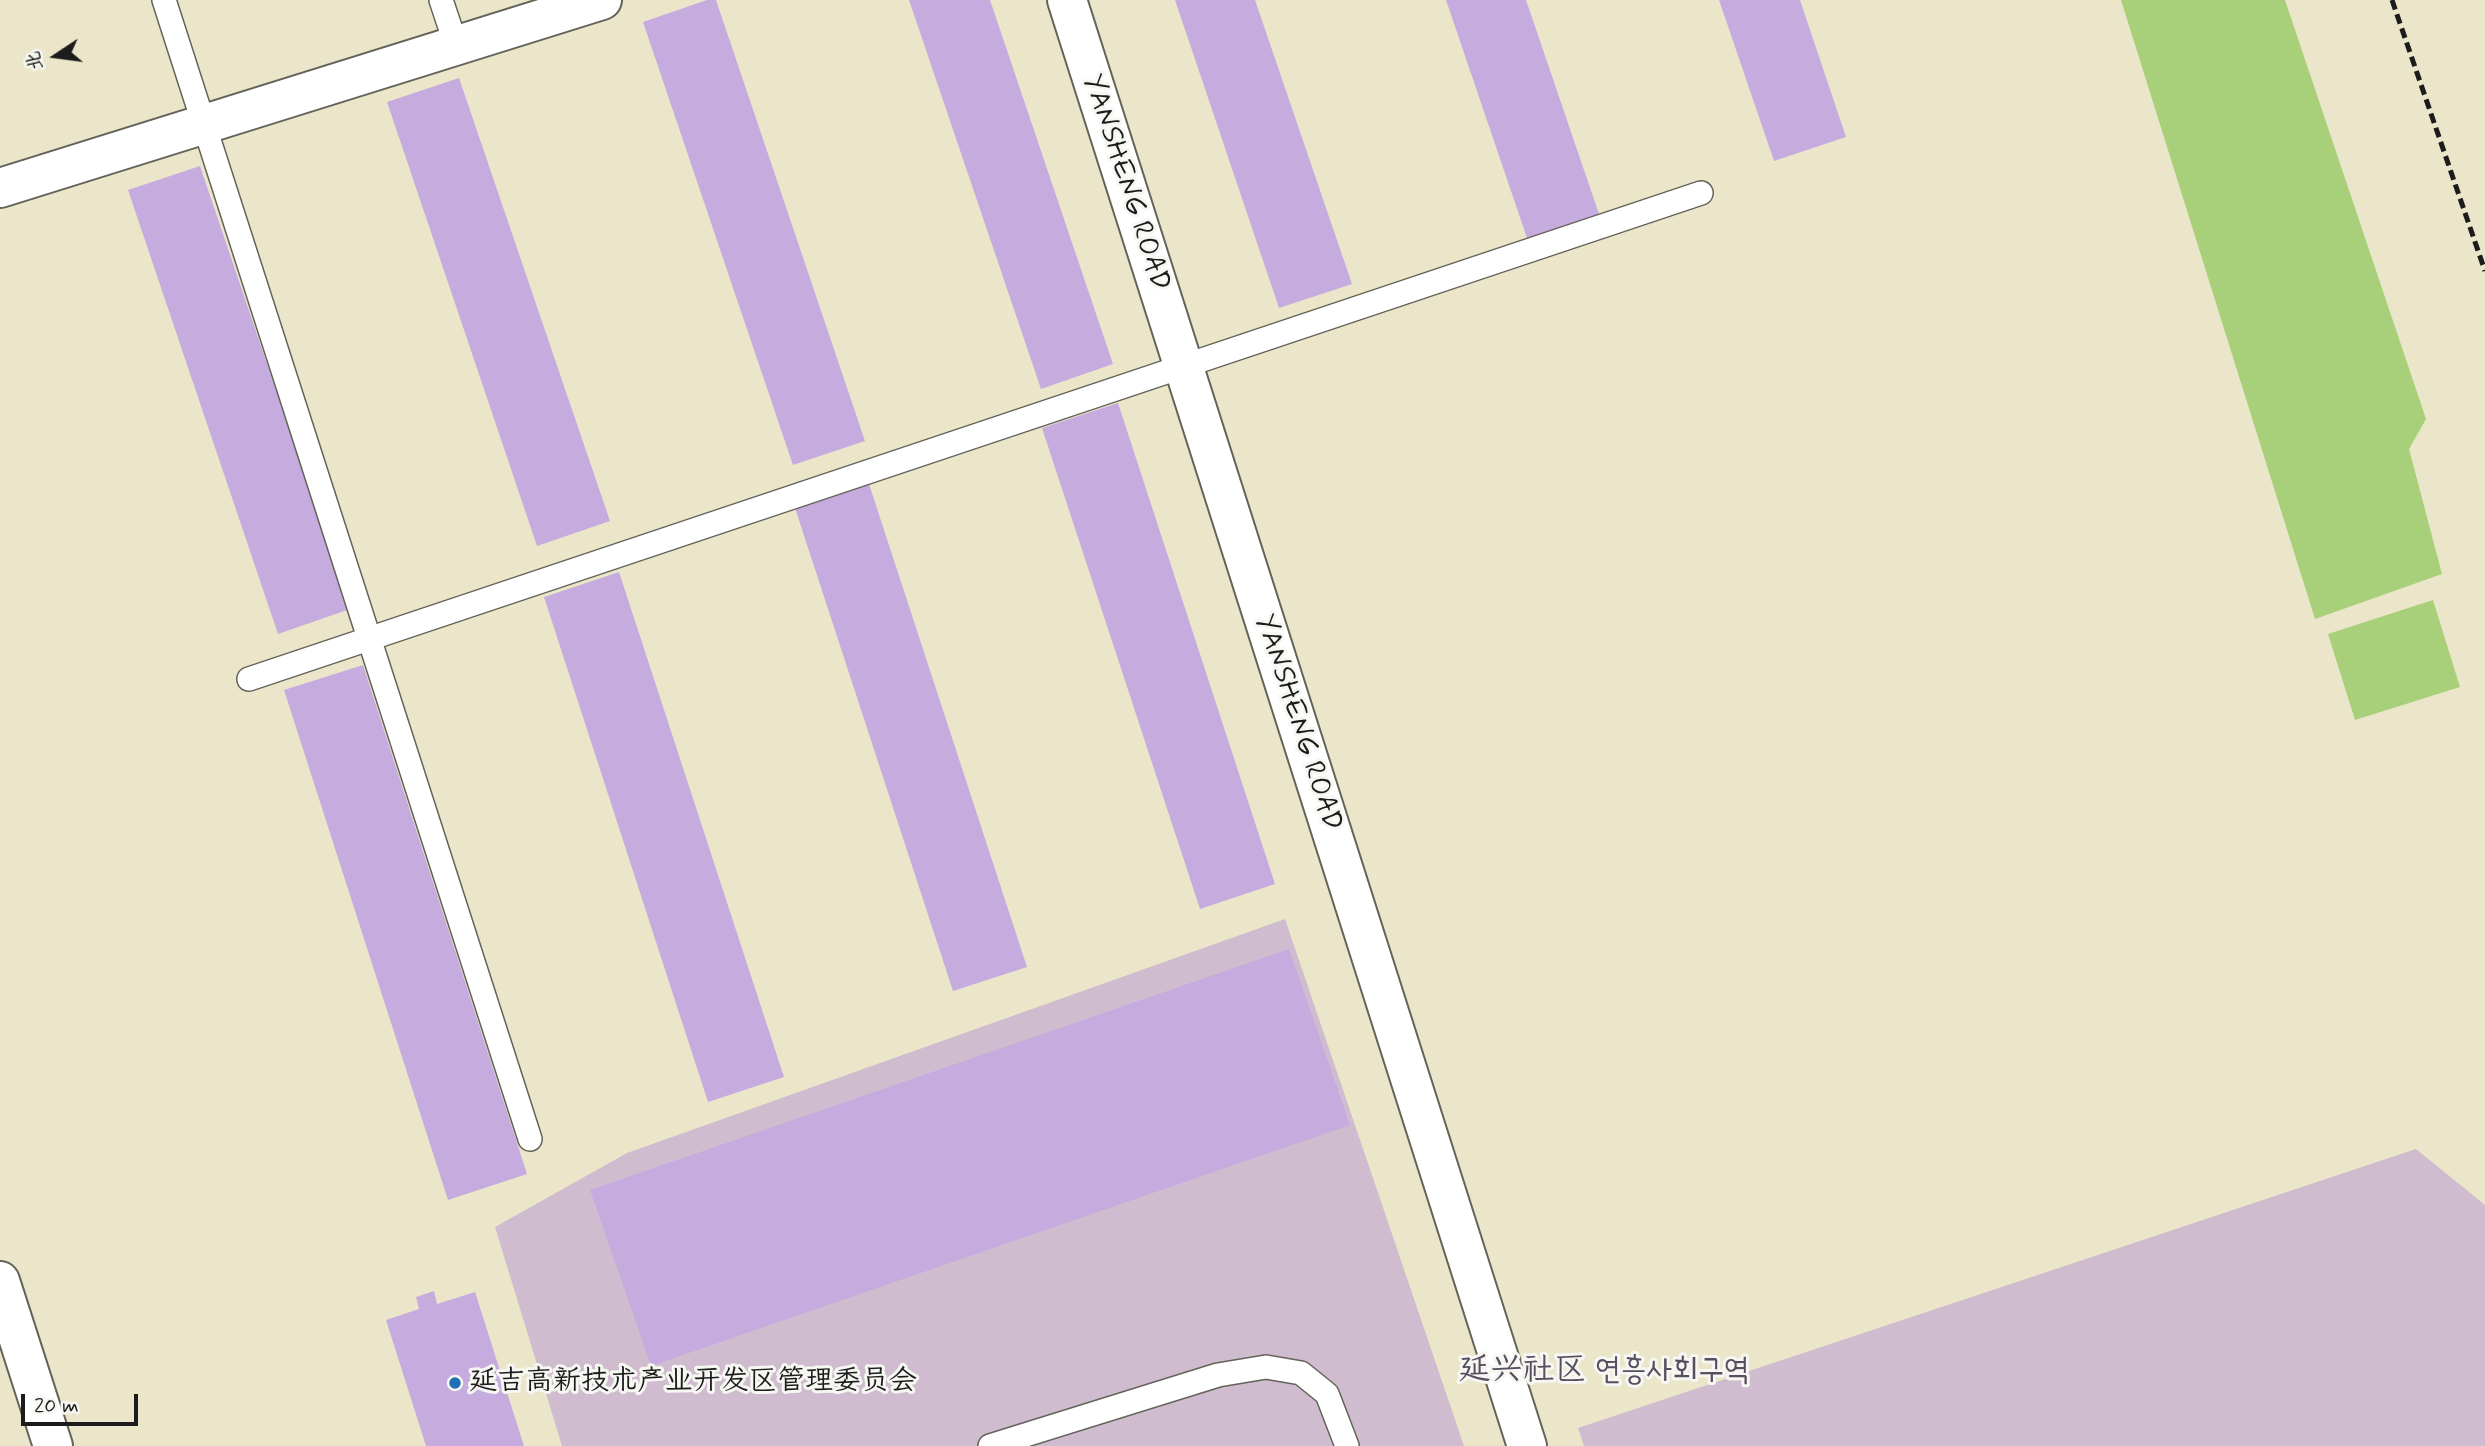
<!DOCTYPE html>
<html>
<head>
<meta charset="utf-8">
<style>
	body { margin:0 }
	#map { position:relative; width:2485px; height:1446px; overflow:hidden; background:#ebe6ca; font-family:Mynerve,"LXGW WenKai TC",sans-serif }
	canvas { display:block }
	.north { position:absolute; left:21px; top:21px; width:70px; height:70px; -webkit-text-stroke:5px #f6f6f2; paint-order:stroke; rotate:257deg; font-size:19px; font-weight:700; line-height:28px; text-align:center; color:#1c1c1c }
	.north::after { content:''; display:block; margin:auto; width:24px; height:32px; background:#1c1c1c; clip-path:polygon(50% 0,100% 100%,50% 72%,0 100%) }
	.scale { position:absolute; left:21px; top:1394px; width:117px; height:32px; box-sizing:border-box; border:4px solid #1c1c1c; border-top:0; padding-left:9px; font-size:21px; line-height:24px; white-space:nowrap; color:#1c1c1c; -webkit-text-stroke:5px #f6f6f2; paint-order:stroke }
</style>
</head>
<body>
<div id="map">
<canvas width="2485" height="1446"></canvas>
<div class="north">北</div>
<div class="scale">20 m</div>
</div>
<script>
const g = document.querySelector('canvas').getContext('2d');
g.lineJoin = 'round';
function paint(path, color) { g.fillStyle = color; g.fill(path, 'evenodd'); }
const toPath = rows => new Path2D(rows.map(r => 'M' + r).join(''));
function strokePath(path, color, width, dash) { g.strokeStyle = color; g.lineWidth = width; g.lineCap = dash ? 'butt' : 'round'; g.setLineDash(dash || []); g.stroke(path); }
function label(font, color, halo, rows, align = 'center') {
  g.font = font + ' Mynerve,"LXGW WenKai TC","Poor Story",sans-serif'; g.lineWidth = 6; g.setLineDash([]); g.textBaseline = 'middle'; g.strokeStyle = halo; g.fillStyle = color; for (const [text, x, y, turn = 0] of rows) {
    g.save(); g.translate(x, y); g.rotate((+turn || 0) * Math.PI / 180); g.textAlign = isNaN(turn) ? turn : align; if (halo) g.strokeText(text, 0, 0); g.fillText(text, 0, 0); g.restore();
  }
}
const industrial = toPath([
	[1285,919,1464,1446,562,1446,495,1227,627,1153],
	[2416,1149,2485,1205,2485,1446,1584,1446,1578,1428]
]);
const green = toPath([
	[2121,0,2285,0,2426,419,2409,449,2442,574,2315,619],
	[2433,600,2460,687,2355,720,2328,634]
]);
const building = toPath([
	[707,0,716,0,865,441,793,465,643,22],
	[909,0,990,0,1113,364,1041,389],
	[1175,0,1255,0,1352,284,1279,308],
	[1446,0,1526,0,1599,214,1527,238],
	[1719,0,1800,0,1846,137,1774,161],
	[459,78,610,521,537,546,387,102],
	[200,166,350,609,278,634,128,190],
	[1118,403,1275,884,1200,909,1042,428],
	[869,484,1027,967,953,991,795,508],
	[619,572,784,1077,708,1102,544,597],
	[363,665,527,1174,448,1200,284,690],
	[1289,949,1350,1125,651,1366,590,1190],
	[434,1291,437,1304,475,1292,524,1446,426,1446,386,1320,419,1309,416,1297]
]);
const service = toPath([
	[164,0,530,1139],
	[441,0,456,45],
	[249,679,1701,193],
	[990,1446,1218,1375,1266,1367,1301,1373,1327,1394,1347,1446]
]);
const minor = toPath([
	[1067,0,1527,1446],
	[0,188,602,0]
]);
const tertiary = toPath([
	[0,1281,53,1446]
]);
const rail = toPath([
	[2392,0,2485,271]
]);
const markers = [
	[455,1383,7,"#1f6fb2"]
];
const streetNames = [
	["YANSHENG ROAD",1125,183,72],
	["YANSHENG ROAD",1297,723,72]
];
const poiNames = [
	["延吉高新技术产业开发区管理委员会",469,1383]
];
const quarterNames = [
	["延兴社区 연흥사회구역",1604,1372]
];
paint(industrial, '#cfbdcf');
paint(green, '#a8cf79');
paint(building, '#c6abdf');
strokePath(service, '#646359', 26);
strokePath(minor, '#646359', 42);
strokePath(tertiary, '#646359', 42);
strokePath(service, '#fff', 23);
strokePath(minor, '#fff', 38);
strokePath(tertiary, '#fff', 38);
strokePath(rail, '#1c1c1c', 5, [10, 5]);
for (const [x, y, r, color] of markers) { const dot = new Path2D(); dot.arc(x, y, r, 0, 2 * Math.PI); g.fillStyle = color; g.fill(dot); strokePath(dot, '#f6f6f2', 2.5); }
label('28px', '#1c1c1c', '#f6f6f2', streetNames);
label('28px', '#1c1c1c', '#f6f6f2', poiNames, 'left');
label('32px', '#584e60', '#f6f6f2', quarterNames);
</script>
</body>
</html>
